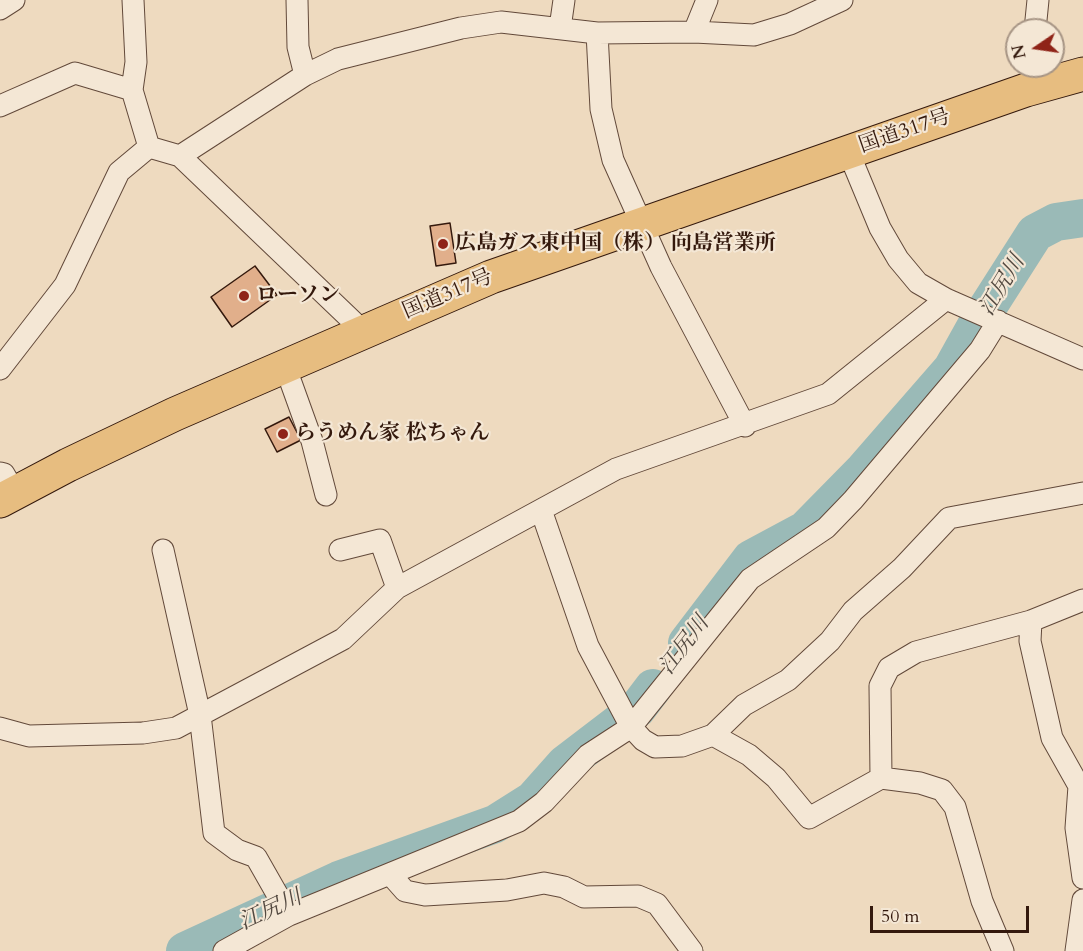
<!DOCTYPE html>
<html>
<head>
<meta charset="utf-8">
<style>
	body { margin:0 }
	#map { position:relative; width:1083px; height:951px; overflow:hidden; background:#eedabf; font-family:Cardo,serif }
	canvas { display:block }
	.north { position:absolute; left:1005px; top:18px; width:60px; height:60px; box-sizing:border-box; background:#f4e7d5; border:2px solid #a79585; border-radius:50%; rotate:257deg; font-size:16px; font-weight:700; line-height:24px; text-align:center; color:#34190d }
	.north::after { content:''; display:block; margin:auto; width:21px; height:27px; background:#8f2418; clip-path:polygon(50% 0,100% 100%,50% 72%,0 100%) }
	.scale { position:absolute; left:870px; top:906px; width:159px; height:27px; box-sizing:border-box; border:3px solid #34190d; border-top:0; padding-left:8px; font-size:18px; line-height:21px; white-space:nowrap; color:#34190d; -webkit-text-stroke:4px #f4e7d5; paint-order:stroke }
</style>
</head>
<body>
<div id="map">
<canvas width="1083" height="951"></canvas>
<div class="north">N</div>
<div class="scale">50 m</div>
</div>
<script>
const g = document.querySelector('canvas').getContext('2d');
g.lineJoin = 'round';
const toPath = rows => new Path2D(rows.map(r => 'M' + r).join(''));
function strokePath(path, color, width, dash) { g.strokeStyle = color; g.lineWidth = width; g.lineCap = dash ? 'butt' : 'round'; g.setLineDash(dash || []); g.stroke(path); }
function paint(path, color) { g.fillStyle = color; g.fill(path, 'evenodd'); }
function label(font, color, halo, rows, align = 'center') {
  g.font = font + ' Cardo,"Noto Serif JP",serif'; g.lineWidth = 4.5; g.setLineDash([]); g.textBaseline = 'middle'; g.strokeStyle = halo; g.fillStyle = color; for (const [text, x, y, turn = 0] of rows) {
    g.save(); g.translate(x, y); g.rotate((+turn || 0) * Math.PI / 180); g.textAlign = isNaN(turn) ? turn : align; if (halo) g.strokeText(text, 0, 0); g.fillText(text, 0, 0); g.restore();
  }
}
const river = toPath([
	[687,643,751,559,805,530,864,470,952,369,977,324,1035,233,1056,222,1083,218],
	[185,951,339,880,495,824,533,800,565,764,637,709,653,688]
]);
const building = toPath([
	[450,223,456,263,436,266,430,226,450,223],
	[255,266,277,295,232,327,211,297,255,266],
	[289,417,301,440,277,452,265,429,289,417]
]);
const street = toPath([
	[133,0,136,62,132,90,149,147],
	[297,0,298,47,305,75],
	[0,9,14,0],
	[560,28,564,0],
	[1035,30,1038,0],
	[694,32,754,35,790,24,842,0],
	[597,33,601,109,613,160,661,267,745,426],
	[0,106,75,73,132,90],
	[848,151,880,228,898,259,918,283,946,299,1083,359],
	[180,156,305,75,338,59,461,28,501,22,597,33,694,32,707,0],
	[285,366,312,441,326,495],
	[0,369,65,285,119,172,149,147,180,156,363,331],
	[0,473,4,474,15,493],
	[541,510,588,646,631,727,750,579,826,528,853,500,980,350,998,321],
	[163,550,200,715,214,833,237,850,256,857,289,915],
	[340,550,380,540,397,588],
	[1031,621,1030,641,1052,738,1079,786,1076,828,1083,878],
	[0,728,29,736,143,733,176,728,343,639,397,588,616,469,828,394,946,299],
	[713,735,744,705,788,680,830,641,853,611,902,568,949,518,1083,493],
	[881,778,880,686,889,668,916,652,1031,621,1083,600],
	[390,874,405,891,425,895,507,890,544,883,564,887,584,897,638,896,657,904,692,951],
	[224,951,289,915,519,821,544,802,588,755,631,727,643,740,655,747,682,746,713,735,749,755,776,778,809,818,881,778,920,783,942,790,955,807,982,901,1003,951],
	[1076,951,1083,900]
]);
const highway = toPath([
	[0,501,68,465,175,414,491,277,1026,90,1083,74]
]);
const markers = [
	[443,244,6,"#8f2418"],
	[244,296,6,"#8f2418"],
	[283,434,6,"#8f2418"]
];
const streetNames = [
	["国道317号",905,132,-19],
	["国道317号",448,295,-23]
];
const poiNames = [
	["広島ガス東中国（株） 向島営業所",455,244],
	["ローソン",256,296],
	["らうめん家 松ちゃん",295,434]
];
const waterNames = [
	["江尻川",1003,286,-59],
	["江尻川",685,646,-53],
	["江尻川",271,911,-25]
];
strokePath(river, '#9abab7', 38);
paint(building, '#e1af8b');
strokePath(building, '#34190d', 1.5);
strokePath(street, '#62493a', 23);
strokePath(highway, '#34190d', 35);
strokePath(street, '#f4e7d5', 21);
strokePath(highway, '#e7bd80', 33);
for (const [x, y, r, color] of markers) { const dot = new Path2D(); dot.arc(x, y, r, 0, 2 * Math.PI); g.fillStyle = color; g.fill(dot); strokePath(dot, '#f4e7d5', 2); }
label('21px', '#34190d', '#f4e7d5', streetNames);
label('bold 21px', '#34190d', '#f4e7d5', poiNames, 'left');
label('italic 22px', '#534940', '#f4e7d5', waterNames);
</script>
</body>
</html>
